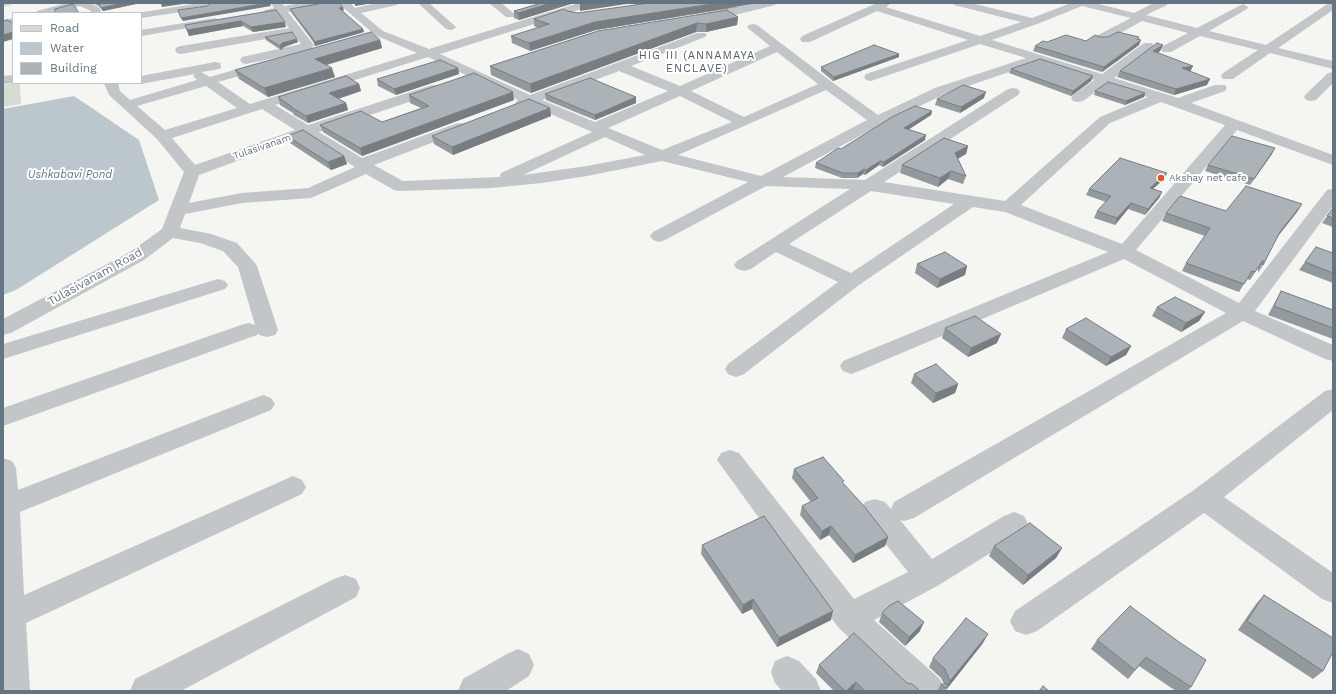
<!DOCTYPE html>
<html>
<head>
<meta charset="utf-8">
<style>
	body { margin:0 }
	#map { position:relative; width:1336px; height:694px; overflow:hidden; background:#f5f5f1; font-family:"Work Sans",sans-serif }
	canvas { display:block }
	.frame { position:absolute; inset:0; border:4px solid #637483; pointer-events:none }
	.legend { position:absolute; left:12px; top:12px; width:130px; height:72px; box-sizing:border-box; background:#fff; border:1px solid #c1c7cd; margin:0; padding:5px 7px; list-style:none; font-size:12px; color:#637483 }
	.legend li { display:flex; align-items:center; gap:8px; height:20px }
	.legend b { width:20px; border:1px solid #c1c7cd }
</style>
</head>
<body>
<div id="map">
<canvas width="1336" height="694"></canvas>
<div class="frame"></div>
<ul class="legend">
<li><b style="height:5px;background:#d4d8dc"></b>Road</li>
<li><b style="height:11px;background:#bbc7cc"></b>Water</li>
<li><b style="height:11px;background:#abb3b8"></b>Building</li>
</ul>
</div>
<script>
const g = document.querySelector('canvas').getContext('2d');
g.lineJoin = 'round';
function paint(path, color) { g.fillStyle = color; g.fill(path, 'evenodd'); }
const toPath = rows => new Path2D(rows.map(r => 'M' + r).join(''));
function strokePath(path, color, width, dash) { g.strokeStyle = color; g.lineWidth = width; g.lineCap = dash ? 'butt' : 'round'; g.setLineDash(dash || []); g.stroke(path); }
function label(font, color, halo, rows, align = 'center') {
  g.font = font + ' "Work Sans",sans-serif'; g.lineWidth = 4; g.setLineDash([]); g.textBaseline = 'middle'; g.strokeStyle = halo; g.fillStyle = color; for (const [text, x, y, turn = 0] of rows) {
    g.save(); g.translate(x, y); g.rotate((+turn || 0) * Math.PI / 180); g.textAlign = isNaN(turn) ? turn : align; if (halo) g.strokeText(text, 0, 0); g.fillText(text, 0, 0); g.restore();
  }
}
const green = toPath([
	[14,83,20,83,21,104,3,107,3,85]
]);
const water = toPath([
	[74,96,139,140,159,200,16,290,3,295,3,109]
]);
const minor = toPath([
	[67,3,90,3,100,8,101,13,91,13,91,11,80,6,54,13,36,13,37,11,67,3],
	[200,3,212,3,213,5,208,8,141,18,141,13,137,13,200,3],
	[271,3,282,3,284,6,301,3,324,3,319,6,288,12,314,45,312,48,299,53,246,64,242,63,240,60,242,57,301,44,294,34,181,54,177,53,175,50,177,47,181,46,289,28,278,14,265,14,264,12,265,10,274,8,271,3],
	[338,3,350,3,355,8,377,3,398,3,397,5,361,13,383,31,429,49,579,3,595,3,594,5,440,54,530,95,697,33,705,33,707,35,705,37,631,66,680,86,770,46,749,29,747,27,749,25,753,24,757,25,832,82,878,115,935,88,1026,58,980,44,871,81,866,80,864,77,866,74,968,40,877,11,810,42,802,42,800,39,802,36,877,3,891,3,886,7,980,36,1021,22,954,5,953,3,971,3,1032,18,1071,3,1095,3,1134,13,1154,3,1168,3,1167,5,1146,15,1197,28,1243,4,1248,7,1247,9,1209,31,1266,45,1329,3,1333,3,1333,10,1278,48,1333,61,1333,69,1270,53,1233,79,1223,79,1221,76,1223,73,1258,50,1200,36,1171,52,1163,52,1161,49,1163,46,1188,33,1142,21,1106,41,1098,41,1096,38,1098,35,1131,18,1082,6,1037,24,992,40,1102,74,1144,43,1152,43,1154,46,1152,49,1114,78,1178,98,1215,85,1225,85,1227,88,1225,91,1191,103,1333,155,1333,165,1237,130,1136,250,1239,303,1327,190,1333,189,1333,206,1255,311,1333,345,1333,361,1325,359,1243,321,914,518,904,521,900,520,932,559,1004,516,1014,512,1024,516,1028,524,1024,532,939,585,874,620,940,679,945,691,904,691,838,627,717,460,721,453,730,450,739,453,854,599,908,572,865,518,861,510,865,502,875,499,885,502,891,509,894,502,1226,313,1124,259,859,371,851,374,843,371,840,366,843,361,1108,252,1005,212,973,207,859,285,744,374,736,377,728,374,725,369,728,364,838,282,776,252,751,269,744,271,737,269,734,265,737,261,850,189,766,186,665,240,659,242,653,240,650,236,653,232,748,182,662,161,587,176,542,183,491,188,400,191,394,190,366,174,311,198,242,203,185,214,180,228,211,234,237,243,254,262,257,266,278,330,275,335,267,337,259,335,258,333,257,335,3,426,3,408,241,325,249,323,255,325,238,267,223,251,200,243,173,238,144,260,11,333,3,335,3,319,130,252,162,229,184,172,157,139,109,95,104,83,118,83,120,91,130,100,197,80,193,76,195,74,141,84,137,83,141,83,141,76,215,62,220,63,221,66,220,69,201,72,210,77,264,61,268,62,270,65,268,68,218,82,250,104,417,53,375,35,338,3],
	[777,52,818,84,744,117,691,91,777,52],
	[428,57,518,100,515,103,517,106,522,107,530,105,592,132,501,173,500,177,403,181,374,165,465,130,467,127,465,124,460,123,455,124,362,158,319,132,442,91,444,88,442,85,432,85,308,125,275,105,428,57],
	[1038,62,1094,80,1073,95,1071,98,1073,101,1078,102,1083,101,1106,84,1148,97,1100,117,1005,201,884,182,1018,95,1020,92,1018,89,1013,88,1008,89,865,180,783,177,882,124,945,94,1038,62],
	[619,71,668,91,595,122,542,100,619,71],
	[206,86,237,108,165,130,137,106,206,86],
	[826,90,867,120,761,176,678,155,826,90],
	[680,96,732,122,662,150,608,128,680,96],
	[1161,102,1225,125,1122,244,1021,205,1110,123,1161,102],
	[262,109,295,130,195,165,172,138,262,109],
	[305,136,355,167,308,188,242,193,189,203,199,175,305,136],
	[605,137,645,155,587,166,523,175,605,137],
	[871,191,954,204,851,273,789,244,871,191],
	[418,3,429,3,456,27,454,29,450,30,446,29,418,3],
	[489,3,501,3,516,15,514,17,506,17,489,3],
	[758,3,776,3,775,5,739,14,701,20,695,17,701,14,758,3],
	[13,18,13,24,3,26,3,20,13,18],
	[214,18,218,19,220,21,218,23,141,36,141,30,214,18],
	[1333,72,1333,83,1316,100,1311,101,1306,100,1304,97,1306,94,1328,73,1333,72],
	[13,75,13,83,3,84,3,76,13,75],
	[218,279,225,281,228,285,225,289,3,359,3,344,218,279],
	[1333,389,1333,410,1224,497,1333,573,1333,603,1322,599,1204,513,1037,631,1026,635,1015,631,1010,621,1015,611,1194,490,1325,391,1333,389],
	[263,395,271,398,275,404,271,410,20,512,24,595,284,480,293,476,302,480,306,487,302,494,26,623,30,691,3,691,3,458,12,461,16,468,18,490,263,395],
	[345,575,356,579,360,588,356,597,181,691,130,691,135,679,334,579,345,575],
	[518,649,529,654,534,665,529,676,506,691,458,691,463,679,507,654,518,649],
	[787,656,799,661,816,679,821,691,782,691,775,683,771,672,775,661,787,656]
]);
const secondary = toPath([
	[3,3,12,3,11,5,3,7,3,3]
]);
const wall = toPath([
	[93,3,141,3,103,11,100,7],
	[542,3,574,3,519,20,514,18,514,11],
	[318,4,344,10,342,11,363,29,364,32,315,46,314,43,291,12,290,9],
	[739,7,596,30,530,51,512,43,511,36,539,28,534,26,534,19,567,11,578,13],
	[276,10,286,27,253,32,243,26,189,36,185,25],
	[738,17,737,25,706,32,696,32,531,93,491,75,490,66,598,31],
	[265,37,297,39,298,42,284,47,281,50,266,40],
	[1100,37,1139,37,1139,45,1102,72,1033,51,1035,46,1047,42,1086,41],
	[380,40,382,48,327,65,335,77,268,97,239,79,235,70],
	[1163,45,1160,51,1158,53,1190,71,1207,85,1174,95,1117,77,1120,71],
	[899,54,899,57,833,81,821,71,821,67],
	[458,68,459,74,396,95,378,86,377,79],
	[1011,69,1093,76,1091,81,1071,96,1009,73],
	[359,84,361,91,338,99,346,103,348,110,308,123,294,115,293,113,280,105,278,97],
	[1095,91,1145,93,1144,97,1125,105,1094,95],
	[545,94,636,103,595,120,546,100],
	[409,95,514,100,362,156,323,132,320,125,382,122,421,108,410,103],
	[984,98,960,113,935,105,937,99],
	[550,108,551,116,453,155,434,144,432,136],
	[932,111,931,115,908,130,925,140,883,167,879,165,865,175,863,174,857,178,842,178,815,168,816,163,841,149],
	[287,136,344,156,347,164,331,170,290,143],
	[968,146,966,154,958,159,966,176,963,184,948,179,938,187,900,173,902,165],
	[1272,154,1250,185,1205,171,1208,165],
	[1164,179,1153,189,1162,192,1159,198,1145,215,1128,209,1115,225,1094,218,1097,211,1106,202,1086,195,1089,189],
	[1302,204,1297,212,1277,237,1263,265,1258,273,1258,268,1250,280,1247,279,1239,292,1182,271,1186,263,1205,236,1162,221,1166,213,1226,211],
	[1333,208,1333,227,1322,223],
	[1333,253,1333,283,1299,270,1305,262],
	[917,264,967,266,965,275,937,288,915,273],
	[1281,291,1333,310,1333,339,1268,315],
	[1157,307,1205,312,1199,321,1181,332,1152,316],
	[945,328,997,343,968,357,942,338],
	[1066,329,1131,346,1126,355,1106,366,1062,338],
	[914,374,958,384,955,393,933,403,911,383],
	[794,469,843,483,888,537,885,546,853,563,829,535,820,540,800,515,802,506,811,502,792,478],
	[702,545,831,620,777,647,752,609,742,614,701,554],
	[994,546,1062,548,1056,558,1023,585,989,556],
	[1264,595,1323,671,1313,679,1238,630,1256,604],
	[1130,606,1191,687,1188,691,1176,691,1139,666,1128,679,1091,649,1097,640],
	[882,613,920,631,905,646,879,622],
	[983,643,946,690,946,689,944,691,937,691,941,684,944,684,941,678,929,667,933,658],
	[819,665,907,683,918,689,917,691,834,691,816,673]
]);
const shadedWall = toPath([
	[123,3,141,3,103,11,101,8],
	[167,3,190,3,162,7,161,4],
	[267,3,270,3,271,6,183,21,181,18],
	[284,3,292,3,285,4],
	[355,3,374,3,355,6],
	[551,3,574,3,519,20,518,13],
	[588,3,633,3,580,11,580,4],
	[718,3,759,3,596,30,530,51,529,43,595,22],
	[343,7,344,10,340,11,339,8],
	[738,17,737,25,706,32,706,24],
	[241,21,243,26,189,36,187,30],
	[285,22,286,27,253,32,251,27],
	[697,23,696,32,531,93,530,84],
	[363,29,364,32,315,46,314,42],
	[13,32,13,39,3,42,3,35],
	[297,39,298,42,284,47,281,50,280,46,282,43],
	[380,40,382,48,318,67,315,59],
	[1141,40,1139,45,1102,72,1104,67],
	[1163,45,1160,51,1151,57,1153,51],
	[899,54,899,57,833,81,834,77],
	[1193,66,1190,72,1182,68],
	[332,68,335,77,268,97,264,88],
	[458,68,459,74,396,95,394,89],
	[1093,76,1091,81,1071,96,1073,91],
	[1210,79,1207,85,1174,95,1176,89],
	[359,84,361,91,331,101,329,93],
	[513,92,514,100,362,156,360,148],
	[986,92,984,98,960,113,961,107],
	[1145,93,1144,97,1125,105,1126,101],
	[636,97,636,103,595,120,595,115],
	[346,103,348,110,308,123,306,116],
	[550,108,551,116,453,155,452,147],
	[932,111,931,115,903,133,904,128],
	[926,135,925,140,883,167,884,162],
	[968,146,966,154,953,161,955,153],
	[1275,148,1272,154,1250,185,1254,179],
	[344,156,347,164,331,170,328,162],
	[880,161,879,165,865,175,866,170],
	[864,169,863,174,857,178,858,173],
	[951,171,948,179,938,187,940,178],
	[1167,173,1164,179,1147,194,1150,188],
	[1162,192,1159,198,1145,215,1148,209],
	[1131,203,1128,209,1115,225,1117,218],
	[1302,204,1297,212,1275,240,1280,232],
	[967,266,965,275,937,288,940,279],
	[1205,312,1199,321,1181,332,1186,323],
	[1001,334,997,343,968,357,971,348],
	[1131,346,1126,355,1106,366,1111,357],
	[958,384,955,393,933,403,936,393],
	[831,526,829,535,820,540,822,531],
	[888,537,885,546,853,563,855,555],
	[1062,548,1056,558,1023,585,1028,575],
	[753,599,752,609,742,614,743,605],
	[833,611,831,620,777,647,779,638],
	[924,622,920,631,905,646,909,637],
	[988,634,983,643,946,690,950,681],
	[856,682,853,691,846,691]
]);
const building = toPath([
	[99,3,123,3,101,8,99,3],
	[211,3,267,3,181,18,178,10,207,6,211,3],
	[320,3,339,3,343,7,339,8,363,29,314,42,314,40,290,9,318,4,320,3],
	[542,3,551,3,518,13,514,11,542,3],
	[649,3,718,3,595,22,529,43,511,36,549,24,534,19,564,9,567,11,578,13,649,3],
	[73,4,79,13,55,13,55,9,73,4],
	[276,10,285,22,251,27,241,21,187,30,185,25,276,10],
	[727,10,738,17,706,24,697,23,530,84,490,66,598,31,727,10],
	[7,20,13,23,13,32,3,35,3,21,7,20],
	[292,32,297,39,282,43,280,46,265,37,292,32],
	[371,32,380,40,315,59,332,68,264,88,235,70,371,32],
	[1118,32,1139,37,1137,39,1141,40,1104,67,1035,46,1043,41,1047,42,1066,35,1086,41,1095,35,1100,37,1108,37,1118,32],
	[1157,43,1163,45,1153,51,1193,66,1182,68,1210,79,1176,89,1120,71,1157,43],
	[874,45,899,54,834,77,821,67,874,45],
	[1040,59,1093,76,1073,91,1011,69,1040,59],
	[440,60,458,68,394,89,377,79,440,60],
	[474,73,513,92,360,148,320,125,361,111,382,122,429,106,409,95,474,73],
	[346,76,359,84,329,93,346,103,306,116,291,107,292,107,278,97,346,76],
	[590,78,636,97,595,115,545,94,590,78],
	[1108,82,1145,93,1126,101,1095,91,1108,82],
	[963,85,986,92,961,107,937,99,963,85],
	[529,99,550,108,452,147,432,136,529,99],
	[915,106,932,111,904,128,926,135,884,162,880,161,866,170,864,169,858,173,843,173,816,163,838,148,841,149,892,117,915,106],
	[303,130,344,156,328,162,287,136,303,130],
	[1232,136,1275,148,1254,179,1208,165,1232,136],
	[944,138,968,146,955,153,966,176,951,171,940,178,902,165,944,138],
	[1120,158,1167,173,1150,188,1162,192,1148,209,1131,203,1117,218,1097,211,1111,196,1089,189,1120,158],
	[1246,186,1302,204,1280,232,1263,265,1263,260,1255,272,1252,271,1244,284,1186,263,1210,228,1166,213,1180,196,1226,211,1246,186],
	[1333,208,1333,218,1327,216,1333,208],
	[1316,247,1333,253,1333,273,1305,262,1316,247],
	[945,252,967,266,940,279,917,264,945,252],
	[1281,291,1333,310,1333,328,1274,306,1281,291],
	[1175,297,1205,312,1186,323,1157,307,1175,297],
	[975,316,1001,334,971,348,945,328,975,316],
	[1086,318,1131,346,1111,357,1066,329,1086,318],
	[936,364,958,384,936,393,914,374,936,364],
	[823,457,844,481,842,482,864,506,888,537,855,555,831,526,822,531,802,506,818,498,794,469,823,457],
	[764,516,833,611,779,638,753,599,743,605,702,545,764,516],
	[1030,523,1062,548,1028,575,994,546,1030,523],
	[1264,595,1333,638,1333,652,1323,671,1247,621,1264,595],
	[898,601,924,622,909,637,882,613,889,606,898,601],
	[1130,606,1179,642,1206,660,1191,687,1146,657,1135,670,1097,640,1130,606],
	[966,618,988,634,950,681,945,669,933,658,966,618],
	[854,633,907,683,912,684,918,689,917,691,865,691,856,682,846,691,845,691,819,665,854,633],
	[941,684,948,684,945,688,941,684],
	[1043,686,1049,691,1039,691,1043,686]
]);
const markers = [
	[1161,178,4,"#ea511c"]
];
const farStreetnames = [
	["Tulasivanam",262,147,-19]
];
const farPoinames = [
	["Akshay net cafe",1169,178]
];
const farNeighbourhoodnames = [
	["HIG III (ANNAMAYA",697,56],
	["ENCLAVE)",697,69]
];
const farWaternames = [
	["Ushkabavi Pond",70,175]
];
const streetNames = [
	["Tulasivanam Road",95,277,-29]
];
paint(green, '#d5dcd2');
paint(water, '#bbc7cc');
paint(minor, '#c2c6c9');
paint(secondary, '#d4d8dc');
paint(wall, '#939a9e');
paint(shadedWall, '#787d81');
paint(building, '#abb3b8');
strokePath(building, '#787d81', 1);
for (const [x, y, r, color] of markers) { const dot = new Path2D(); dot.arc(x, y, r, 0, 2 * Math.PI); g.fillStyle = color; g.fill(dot); strokePath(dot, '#fff', 1.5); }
label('10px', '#637483', '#fff', farStreetnames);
label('10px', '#637483', '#fff', farPoinames, 'left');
g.letterSpacing = '1px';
label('11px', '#515d68', '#fff', farNeighbourhoodnames);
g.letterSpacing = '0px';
label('italic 11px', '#5e7780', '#fff', farWaternames);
label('12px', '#637483', '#fff', streetNames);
</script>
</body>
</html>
